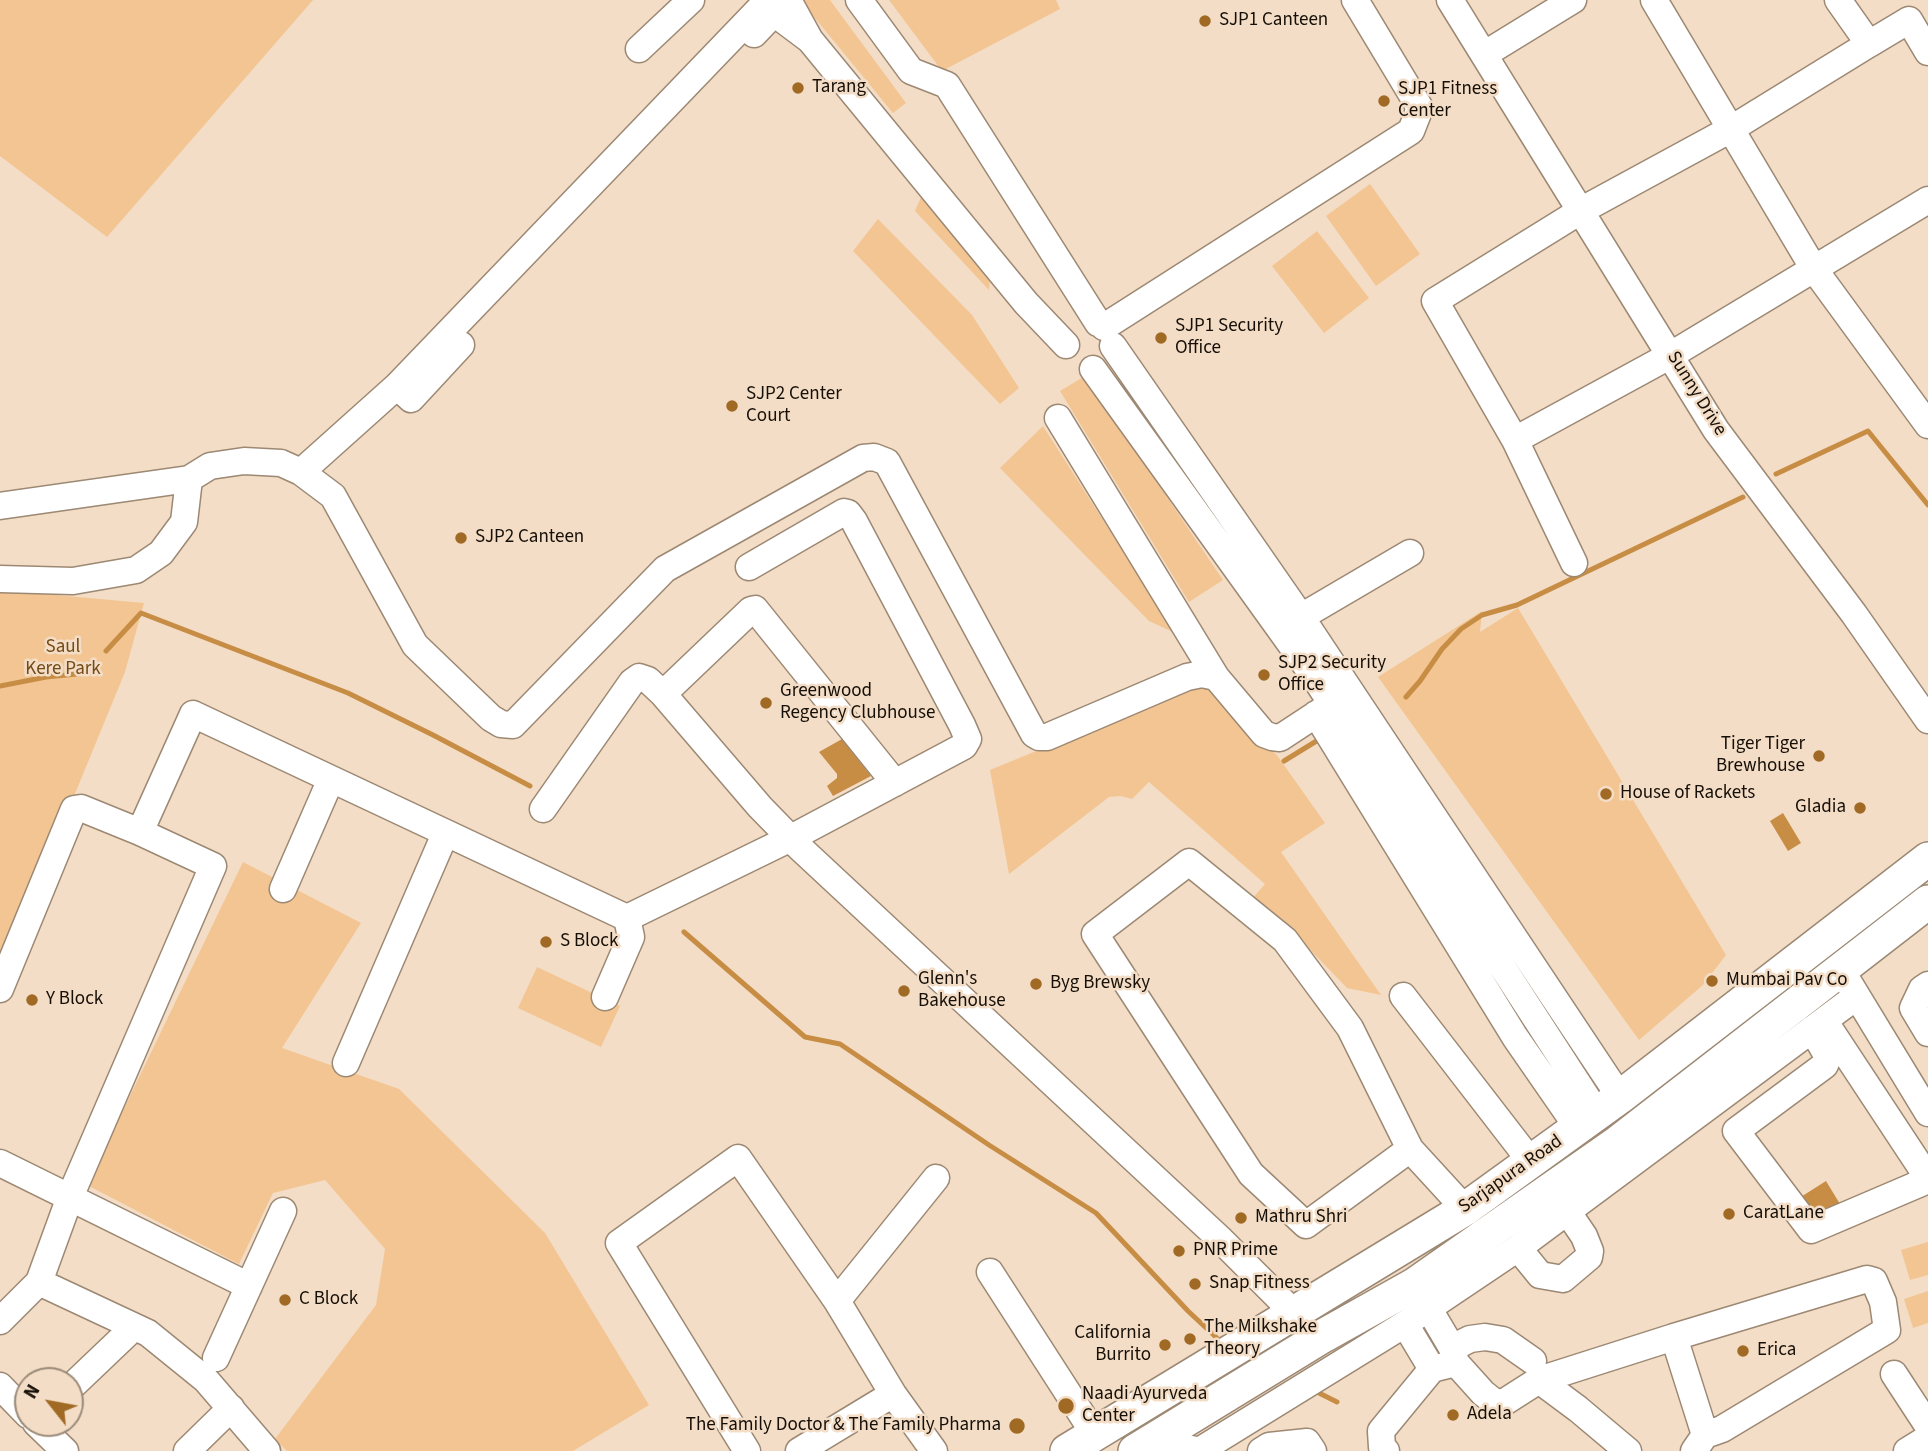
<!DOCTYPE html>
<html>
<head>
<meta charset="utf-8">
<style>
	body { margin:0 }
	#map { position:relative; width:1928px; height:1451px; overflow:hidden; background:#f3ddc6; font-family:"Source Sans 3",sans-serif }
	canvas { display:block }
	.north { position:absolute; left:14px; top:1367px; width:70px; height:70px; box-sizing:border-box; background:#f3ddc6; border:2px solid #9b8b7a; border-radius:50%; rotate:301deg; font-size:19px; font-weight:700; line-height:28px; text-align:center; color:#160f07 }
	.north::after { content:''; display:block; margin:auto; width:24px; height:32px; background:#a06a24; clip-path:polygon(50% 0,100% 100%,50% 72%,0 100%) }
</style>
</head>
<body>
<div id="map">
<canvas width="1928" height="1451"></canvas>
<div class="north">N</div>
</div>
<script>
const g = document.querySelector('canvas').getContext('2d');
g.lineJoin = 'round';
function paint(path, color) { g.fillStyle = color; g.fill(path, 'evenodd'); }
const toPath = rows => new Path2D(rows.map(r => 'M' + r).join(''));
function strokePath(path, color, width, dash) { g.strokeStyle = color; g.lineWidth = width; g.lineCap = dash ? 'butt' : 'round'; g.setLineDash(dash || []); g.stroke(path); }
function label(font, color, halo, rows, align = 'center') {
  g.font = font + ' "Source Sans 3",sans-serif'; g.lineWidth = 5; g.setLineDash([]); g.textBaseline = 'middle'; g.strokeStyle = halo; g.fillStyle = color; for (const [text, x, y, turn = 0] of rows) {
    g.save(); g.translate(x, y); g.rotate((+turn || 0) * Math.PI / 180); g.textAlign = isNaN(turn) ? turn : align; if (halo) g.strokeText(text, 0, 0); g.fillText(text, 0, 0); g.restore();
  }
}
const green = toPath([
	[0,0,313,0,107,237,0,156],
	[800,0,830,0,906,103,893,113],
	[889,0,1056,0,1060,9,942,71],
	[1370,184,1420,254,1376,286,1326,216],
	[925,188,990,274,989,290,915,211],
	[878,219,972,315,1019,388,1000,404,853,251],
	[1317,231,1369,298,1324,333,1272,266],
	[1085,376,1223,580,1189,602,1060,391],
	[1043,426,1175,633,1149,621,1000,468],
	[0,590,144,603,125,672,0,976],
	[1518,608,1726,955,1703,985,1639,1040,1378,677,1482,611,1480,632],
	[1215,681,1279,758,1325,823,1281,852,1381,995,1347,988,1293,932,1252,899,1265,884,1149,782,1132,799,1121,796,1109,797,1009,874,990,770,1126,714],
	[243,862,361,923,282,1048,399,1089,545,1233,649,1405,573,1451,287,1451,275,1439,376,1305,385,1249,325,1180,273,1193,239,1264,87,1185],
	[537,967,620,1006,601,1047,518,1008],
	[1928,1242,1928,1275,1910,1280,1901,1250],
	[1928,1291,1928,1323,1913,1328,1904,1299]
]);
const water = toPath([
	[842,739,871,776,833,796,827,786,837,778,837,774,819,752],
	[1783,813,1801,843,1788,851,1770,821],
	[1826,1181,1840,1204,1810,1222,1796,1200]
]);
const stream = toPath([
	[1776,474,1868,431,1928,505],
	[106,651,141,613,348,693,433,735,530,786],
	[0,686,46,677,87,673],
	[1406,697,1420,681,1442,649,1461,629,1482,615,1517,605,1743,497],
	[1284,761,1323,737],
	[684,932,805,1037,840,1044,989,1145,1096,1213,1188,1311,1219,1340],
	[1319,1393,1337,1402]
]);
const minor = toPath([
	[859,0,911,71,947,85,1098,323],
	[1450,0,1716,430,1854,614,1928,720],
	[1654,0,1814,269,1928,425],
	[1838,0,1869,44,1909,20,1928,52],
	[754,34,774,13,810,40,788,0],
	[810,40,1026,303,1066,345],
	[639,49,691,0],
	[1485,54,1573,0],
	[1104,327,1411,131,1420,108,1355,0],
	[1113,346,1301,617,1620,1097],
	[1093,369,1315,678,1597,1113],
	[397,386,411,399,461,345],
	[1058,418,1216,677],
	[1515,440,1671,355,1928,200],
	[301,472,397,386,768,0],
	[0,506,189,479,210,466,244,461,281,463,301,472,333,496,415,645,491,718,501,724,513,725,665,569,863,458,874,457,887,462,1034,734,1039,737,1047,737,1187,677,1202,674,1216,677,1264,734,1272,737,1280,738,1350,692],
	[1574,563,1515,440,1435,301,1582,210,1731,129,1869,44],
	[0,579,73,581,136,570,161,553,184,522,189,479],
	[1301,617,1410,553],
	[1316,714,1515,1037,1578,1128],
	[895,783,755,609,751,610,663,694,760,807,799,847,1219,1238,1294,1313],
	[543,809,632,682,639,677,648,680,663,694],
	[140,832,193,714,627,918,791,838,964,746,968,739,962,725,854,521,848,513,844,512,749,567],
	[283,889,331,779],
	[1849,983,1928,1113],
	[1928,985,1922,989,1913,1008,1928,1033],
	[0,989,74,809,81,808,140,832,213,866,70,1197,39,1282,0,1321],
	[1403,996,1532,1163],
	[605,997,631,937,627,918],
	[1827,1025,1928,1178],
	[1812,1029,1828,1057,1825,1065,1736,1131,1811,1230,1928,1180],
	[346,1063,445,834],
	[1410,1149,1350,1028,1285,940,1189,862,1095,934,1251,1174,1306,1225,1410,1149,1465,1209],
	[0,1163,249,1286],
	[1518,1248,1540,1275,1563,1279,1589,1257,1590,1251,1584,1236,1567,1211],
	[990,1272,1095,1435],
	[39,1282,148,1333,206,1380,267,1451],
	[837,1301,936,1178],
	[1429,1309,1452,1348,1456,1363,1483,1393,1493,1401,1503,1403,1539,1380,1674,1337,1705,1435,1694,1451],
	[1405,1324,1432,1369],
	[1674,1337,1867,1279,1874,1281,1883,1302,1887,1330,1722,1429,1705,1435],
	[1452,1348,1470,1339,1485,1337,1503,1340,1533,1361],
	[216,1358,283,1211],
	[1894,1374,1928,1426],
	[1539,1380,1578,1409,1628,1451],
	[0,1386,28,1415],
	[70,1388,134,1327],
	[36,1423,65,1451],
	[1154,1440,1199,1451,1405,1324,1518,1248,1857,996],
	[187,1451,231,1408],
	[747,1451,619,1243,738,1158,837,1301,893,1394,934,1451],
	[799,1451,893,1394],
	[1261,1451,1269,1446,1307,1442,1313,1451],
	[1386,1451,1382,1447,1381,1431,1432,1369,1456,1363],
	[1907,1451,1928,1438]
]);
const major = toPath([
	[1414,1285,1429,1309],
	[1067,1451,1465,1209,1620,1097,1928,859],
	[1135,1451,1323,1336,1414,1285,1617,1143,1928,902]
]);
const markers = [
	[1205,21,7,"#a06a24"],
	[798,88,7,"#a06a24"],
	[1384,101,7,"#a06a24"],
	[1161,338,7,"#a06a24"],
	[732,406,7,"#a06a24"],
	[461,538,7,"#a06a24"],
	[1264,675,7,"#a06a24"],
	[766,703,7,"#a06a24"],
	[1819,756,7,"#a06a24"],
	[1606,794,7,"#a06a24"],
	[1860,808,7,"#a06a24"],
	[546,942,7,"#a06a24"],
	[1712,981,7,"#a06a24"],
	[1036,984,7,"#a06a24"],
	[904,991,7,"#a06a24"],
	[32,1000,7,"#a06a24"],
	[1729,1214,7,"#a06a24"],
	[1241,1218,7,"#a06a24"],
	[1179,1251,7,"#a06a24"],
	[1195,1284,7,"#a06a24"],
	[285,1300,7,"#a06a24"],
	[1190,1339,7,"#a06a24"],
	[1165,1345,7,"#a06a24"],
	[1743,1351,7,"#a06a24"],
	[1066,1406,9,"#a06a24"],
	[1453,1415,7,"#a06a24"],
	[1017,1426,9,"#a06a24"]
];
const poiNames = [
	["SJP1 Canteen",1219,21],
	["Tarang",812,88],
	["SJP1 Fitness",1398,90],
	["Center",1398,112],
	["SJP1 Security",1175,327],
	["Office",1175,349],
	["SJP2 Center",746,395],
	["Court",746,417],
	["SJP2 Canteen",475,538],
	["SJP2 Security",1278,664],
	["Office",1278,686],
	["Greenwood",780,692],
	["Regency Clubhouse",780,714],
	["Tiger Tiger",1805,745,"right"],
	["Brewhouse",1805,767,"right"],
	["House of Rackets",1620,794],
	["Gladia",1846,808,"right"],
	["S Block",560,942],
	["Glenn's",918,980],
	["Bakehouse",918,1002],
	["Mumbai Pav Co",1726,981],
	["Byg Brewsky",1050,984],
	["Y Block",46,1000],
	["CaratLane",1743,1214],
	["Mathru Shri",1255,1218],
	["PNR Prime",1193,1251],
	["Snap Fitness",1209,1284],
	["C Block",299,1300],
	["The Milkshake",1204,1328],
	["Theory",1204,1350],
	["California",1151,1334,"right"],
	["Burrito",1151,1356,"right"],
	["Erica",1757,1351],
	["Naadi Ayurveda",1082,1395],
	["Center",1082,1417],
	["Adela",1467,1415],
	["The Family Doctor & The Family Pharma",1001,1426,"right"]
];
const streetNames = [
	["Sunny Drive",1696,394,58],
	["Sarjapura Road",1511,1175,-35]
];
const parkNames = [
	["Saul",63,648],
	["Kere Park",63,670]
];
paint(green, '#f3c592');
paint(water, '#c88d45');
strokePath(stream, '#c88d45', 5);
strokePath(minor, '#9c8873', 29);
strokePath(major, '#9c8873', 36);
strokePath(minor, '#fff', 26);
strokePath(major, '#fff', 33);
for (const [x, y, r, color] of markers) { const dot = new Path2D(); dot.arc(x, y, r, 0, 2 * Math.PI); g.fillStyle = color; g.fill(dot); strokePath(dot, '#f3ddc6', 2.5); }
label('19px', '#160f07', '#f3ddc6', poiNames, 'left');
label('19px', '#160f07', '#f3ddc6', streetNames);
label('19px', '#734b16', '#f3ddc6', parkNames);
</script>
</body>
</html>
